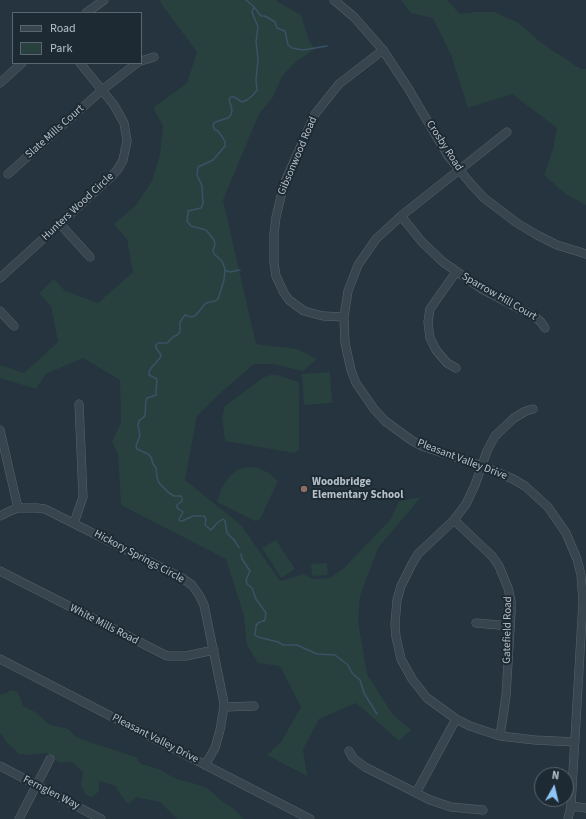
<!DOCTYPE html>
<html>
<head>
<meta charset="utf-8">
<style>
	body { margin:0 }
	#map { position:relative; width:586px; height:819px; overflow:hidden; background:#25343e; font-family:"Source Sans 3",sans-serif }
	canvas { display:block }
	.legend { position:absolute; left:12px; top:12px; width:130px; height:52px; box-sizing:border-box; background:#1e2a33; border:1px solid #5a666f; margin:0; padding:5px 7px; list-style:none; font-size:12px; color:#b5c0c9 }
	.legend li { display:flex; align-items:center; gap:8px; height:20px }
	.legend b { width:20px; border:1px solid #5a666f }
	.north { position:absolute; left:534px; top:767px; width:40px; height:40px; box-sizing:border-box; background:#1e2a33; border:1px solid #5a666f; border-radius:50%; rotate:8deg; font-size:11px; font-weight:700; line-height:16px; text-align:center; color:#b5c0c9 }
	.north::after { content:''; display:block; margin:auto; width:14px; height:18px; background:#8fc5f5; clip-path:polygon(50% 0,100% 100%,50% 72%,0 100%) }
</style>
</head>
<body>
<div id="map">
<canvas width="586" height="819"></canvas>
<ul class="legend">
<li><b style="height:5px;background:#39454e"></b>Road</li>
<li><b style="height:11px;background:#28413f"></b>Park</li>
</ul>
<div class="north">N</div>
</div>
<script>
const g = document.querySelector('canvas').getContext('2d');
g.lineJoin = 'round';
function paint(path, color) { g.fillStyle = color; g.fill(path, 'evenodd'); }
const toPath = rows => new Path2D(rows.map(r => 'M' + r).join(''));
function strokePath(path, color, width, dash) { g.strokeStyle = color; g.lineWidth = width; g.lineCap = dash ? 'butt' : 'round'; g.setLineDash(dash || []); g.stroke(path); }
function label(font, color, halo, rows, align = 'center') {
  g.font = font + ' "Source Sans 3",sans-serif'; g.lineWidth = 4; g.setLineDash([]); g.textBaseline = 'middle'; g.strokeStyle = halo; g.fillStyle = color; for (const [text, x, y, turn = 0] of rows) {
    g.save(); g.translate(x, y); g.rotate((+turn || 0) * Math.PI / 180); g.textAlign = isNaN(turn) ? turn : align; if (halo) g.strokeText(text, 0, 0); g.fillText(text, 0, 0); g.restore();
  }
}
const green = toPath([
	[161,0,277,0,278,2,301,15,309,41,315,49,297,61,282,76,273,97,259,114,223,200,256,344,297,349,317,359,303,371,273,364,254,364,217,396,197,416,185,480,241,525,280,581,304,574,313,579,330,578,344,568,391,519,399,501,421,497,378,548,360,596,358,622,367,674,393,715,411,730,399,741,356,703,319,719,303,750,307,776,267,755,281,742,301,707,280,666,258,663,247,645,244,616,226,559,121,505,118,454,112,442,121,422,120,380,83,358,46,374,36,389,0,378,0,365,24,373,58,342,51,306,39,293,54,279,65,291,98,303,133,272,127,239,114,224,136,205,152,181,160,155,163,126,153,108,187,83,197,52,160,2],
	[401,0,447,0,460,14,475,12,494,12,519,23,540,42,581,69,586,69,586,205,567,195,544,175,553,149,557,128,512,94,468,108,451,55,433,18,411,13],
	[330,372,332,403,304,405,302,374],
	[271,375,277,375,299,382,299,449,295,453,225,441,222,417,225,406,264,377],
	[250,467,258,468,269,473,278,481,260,519,255,521,217,502,222,487,229,477,238,469],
	[276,540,295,569,281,578,262,548],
	[327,563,328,575,312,576,311,564],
	[13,690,17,692,20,697,23,706,35,712,50,725,69,729,75,736,83,740,136,757,141,764,159,769,165,773,179,780,190,782,207,788,223,802,233,808,244,819,177,819,160,802,136,797,129,804,128,804,117,790,116,786,99,781,99,791,96,794,91,797,86,795,81,786,83,772,72,762,58,762,47,753,26,755,19,754,5,741,4,737,0,733,0,695]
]);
const stream = toPath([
	[254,7,261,16,265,16,275,22,277,28,285,31,288,45,292,48,303,50,327,46],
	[225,270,230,272,240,270],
	[239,548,235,541,227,533,225,521,223,519,217,523,211,530,205,525,206,519,204,516,193,516,182,521,180,521,179,519,183,512,177,508,177,505,182,501,182,498,181,496,174,496,169,493,159,483,157,477,156,468,153,464,151,457,148,454,137,449,136,446,140,435,138,425,139,421,145,416,146,400,147,398,156,395,156,391,157,379,149,375,149,372,151,368,160,358,161,355,156,348,156,345,158,343,167,343,173,337,177,335,180,332,180,322,185,315,191,317,195,316,206,303,215,301,218,299,224,280,225,269,222,261,214,254,213,250,215,245,214,240,206,230,191,226,187,221,188,214,188,211,201,208,203,204,202,186,197,175,198,167,213,160,225,146,225,142,223,138,218,131,214,129,213,125,215,122,228,118,231,115,232,110,229,99,231,97,234,97,242,102,247,100,253,95,257,90,256,80,258,59,256,42,258,27,252,12,254,7,246,0],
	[241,554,242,559,250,571,246,580,247,584,252,588,256,599,266,613,265,620,258,623,256,626,255,635,258,637,278,642,283,645,297,645,317,654,335,655,348,665,352,673,360,680,364,693,377,714]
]);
const minor = toPath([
	[334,0,354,17,383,50,408,88,448,156,471,184,484,198,517,223,537,235,557,245,586,254],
	[86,13,104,0],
	[141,61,154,57],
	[0,83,22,63],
	[507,132,401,216,376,239,358,265,348,291,344,317,345,343,351,370,356,383,374,409,385,421,411,440,422,446,482,466,513,479,525,486,548,507,566,533,577,559,581,575,583,601,571,806,568,819],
	[8,174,102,90,137,63],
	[401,216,422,242,443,262,482,289,535,317,541,322,545,328],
	[60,224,90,257],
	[456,272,430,309,428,322,430,338,436,350,447,363,456,368],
	[0,278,111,177,118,169,123,160,127,141,124,123,114,105,80,63],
	[0,311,14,326],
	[344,317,323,316,304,311,289,300,284,293,276,276,274,263,274,234,276,217,284,184,315,114,339,84,383,50],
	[533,409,526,411,514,418,495,436,487,451,475,485,466,504,454,520,418,554,412,564,401,586,397,600,395,624,396,637,401,659,412,679,427,698,456,719,470,726,500,736,535,740,575,742],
	[0,430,18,508],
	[0,516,10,511,18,508,37,508,45,509,182,578,192,585,199,595,204,605,223,698,224,707,220,730,215,748,205,765],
	[454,520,492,556,499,566,508,588,511,601,511,613,506,696,500,736],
	[74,523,83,497,79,404],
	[0,571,167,656,186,656,214,650],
	[476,623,510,626],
	[0,659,310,819],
	[224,707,254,706],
	[349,751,353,758,365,767,430,800,451,807,483,810],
	[0,766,101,819],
	[416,793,456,719],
	[571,806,586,808],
	[19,819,50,759]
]);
const markers = [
	[304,489,4,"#8d6e63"]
];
const streetNames = [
	["Slate Mills Court",55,132,-42],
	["Crosby Road",444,146,57],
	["Gibsonwood Road",298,156,-67],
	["Hunters Wood Circle",78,207,-43],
	["Sparrow Hill Court",499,297,30],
	["Pleasant Valley Drive",462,460,21],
	["Hickory Springs Circle",139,557,28],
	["White Mills Road",104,625,27],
	["Gatefield Road",508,630,-89],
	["Pleasant Valley Drive",155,739,27],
	["Fernglen Way",51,793,27]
];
const poiNames = [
	["Woodbridge",312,483],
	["Elementary School",312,496]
];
paint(green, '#28413f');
strokePath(stream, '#3a5265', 1.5);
strokePath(minor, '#57636c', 9);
strokePath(minor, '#39454e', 8);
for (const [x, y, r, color] of markers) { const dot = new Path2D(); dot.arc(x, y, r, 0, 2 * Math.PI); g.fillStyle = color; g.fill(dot); strokePath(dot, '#1e2a33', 1.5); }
label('11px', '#b5c0c9', '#1e2a33', streetNames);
label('bold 11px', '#b5c0c9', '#1e2a33', poiNames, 'left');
</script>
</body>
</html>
